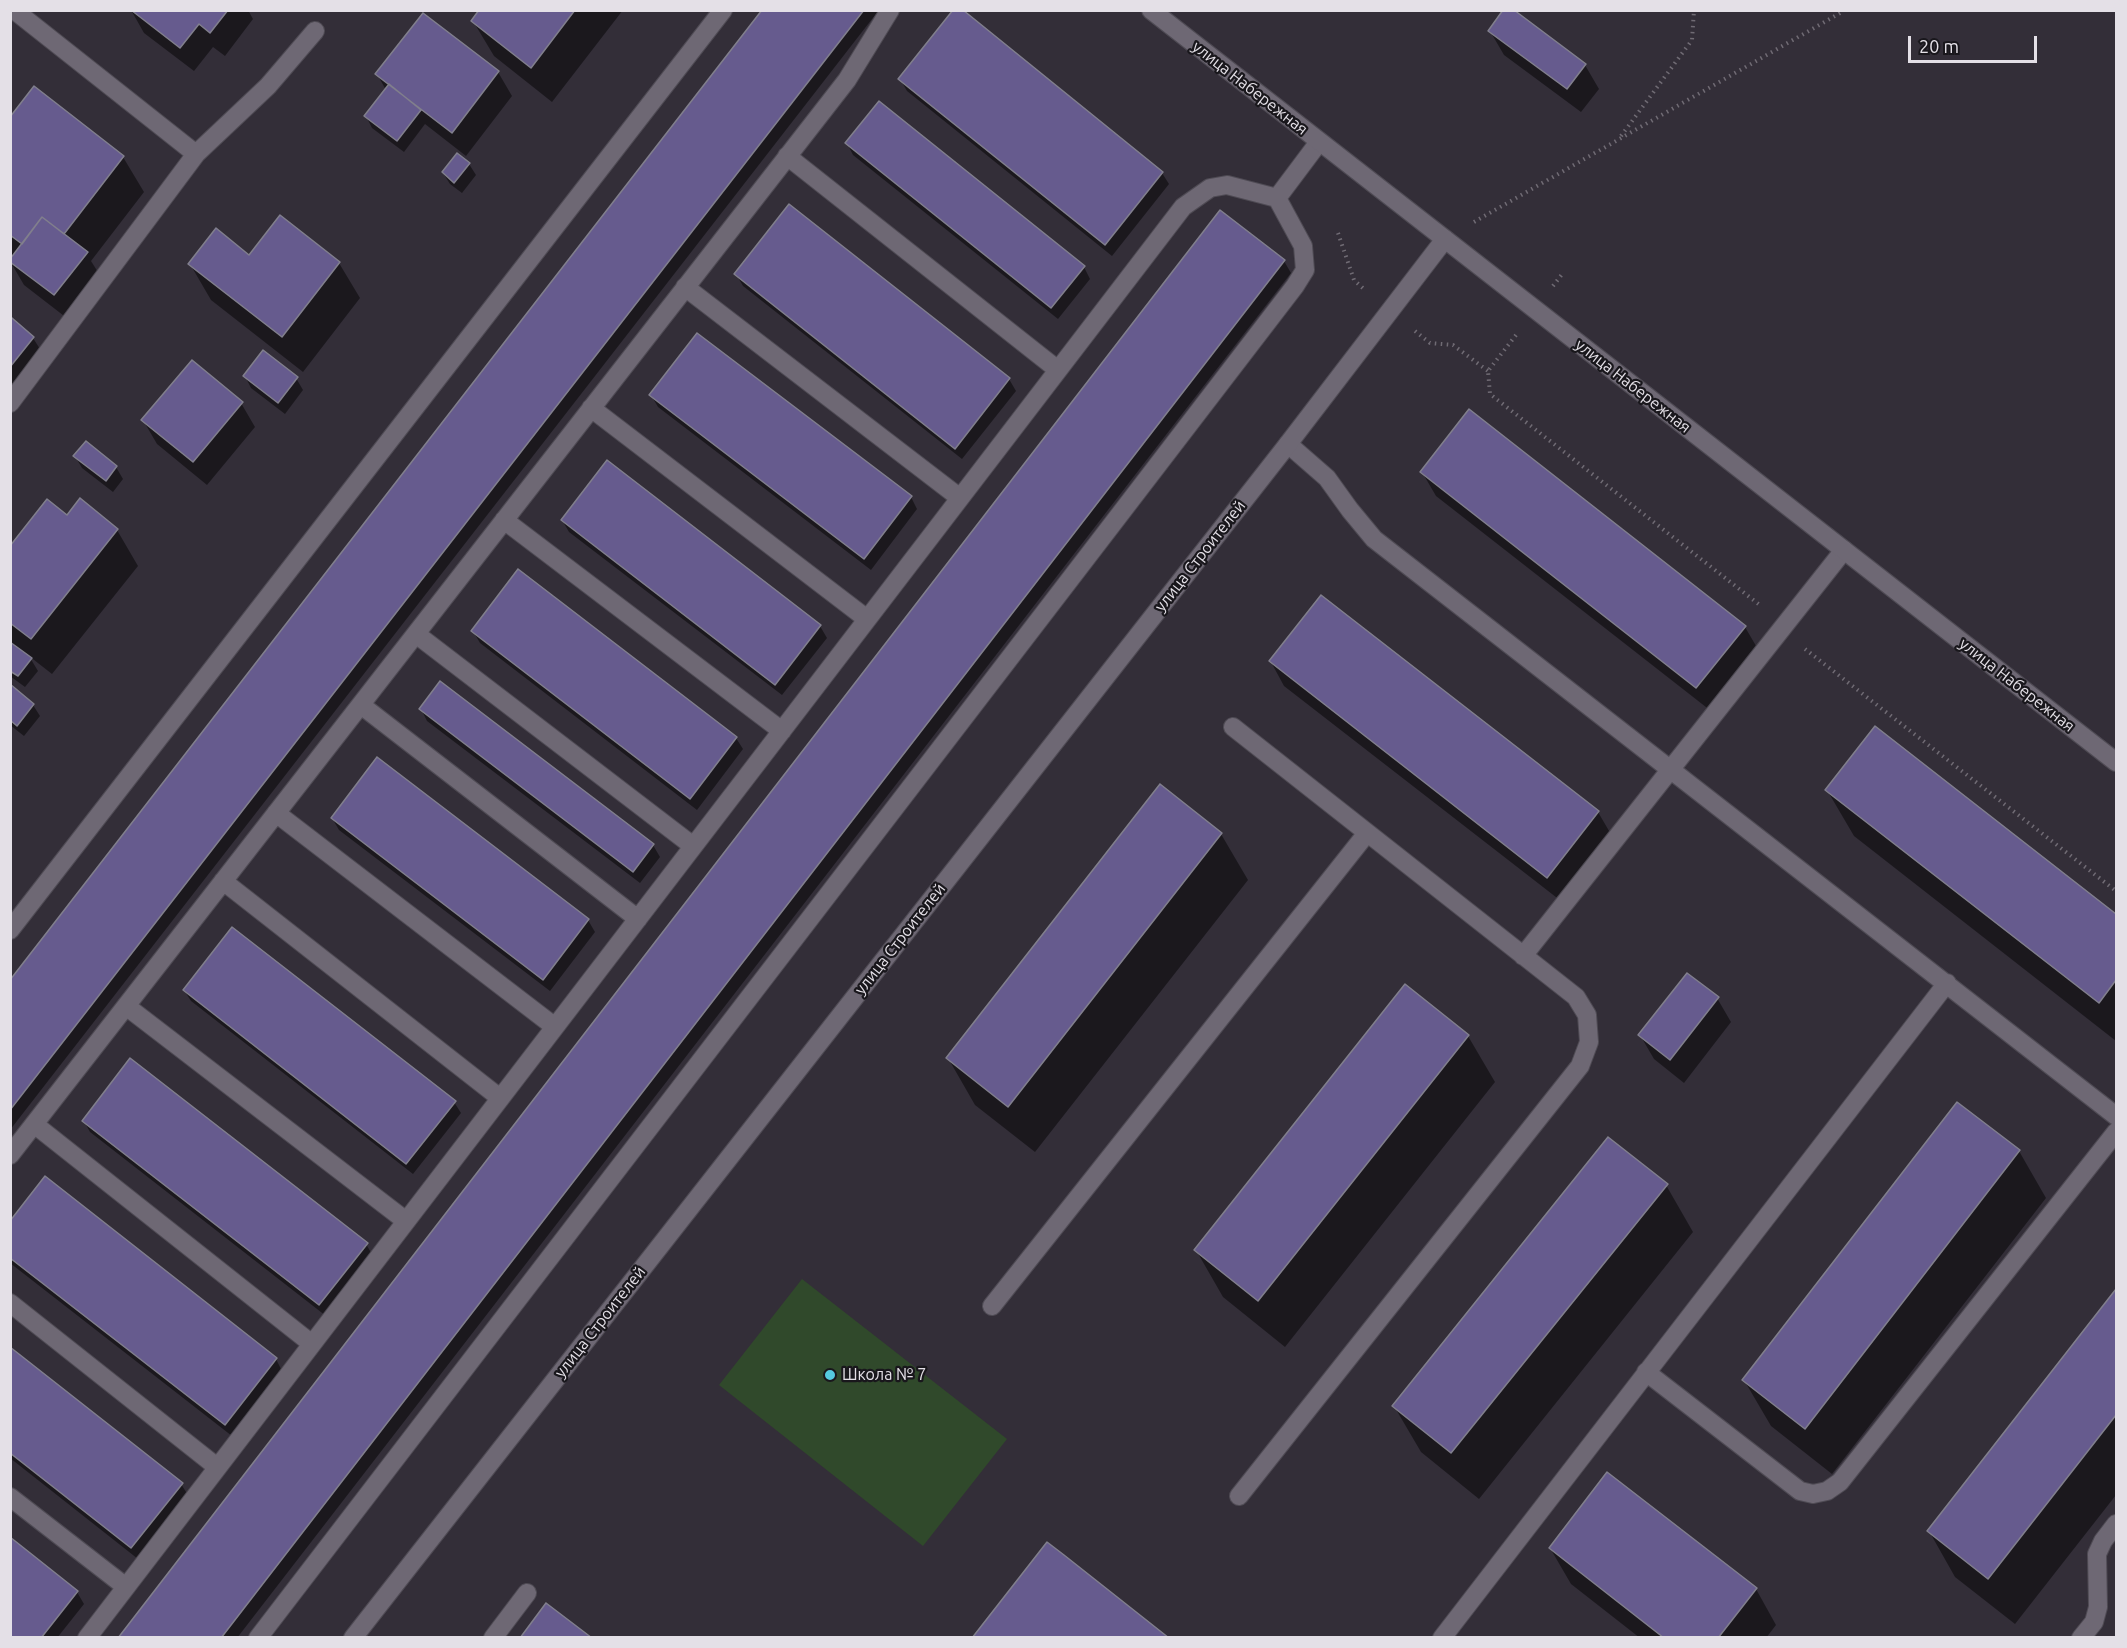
<!DOCTYPE html>
<html>
<head>
<meta charset="utf-8">
<style>
	body { margin:0 }
	#map { position:relative; width:2127px; height:1648px; overflow:hidden; background:#332e38; font-family:Ubuntu,sans-serif }
	canvas { display:block }
	.frame { position:absolute; inset:0; border:12px solid #e4e0e7; pointer-events:none }
	.scale { position:absolute; left:1908px; top:36px; width:129px; height:27px; box-sizing:border-box; border:3px solid #e4e0e7; border-top:0; padding-left:8px; font-size:18px; line-height:21px; white-space:nowrap; color:#e4e0e7; -webkit-text-stroke:4px #19171c; paint-order:stroke }
</style>
</head>
<body>
<div id="map">
<canvas width="2127" height="1648"></canvas>
<div class="frame"></div>
<div class="scale">20 m</div>
</div>
<script>
const g = document.querySelector('canvas').getContext('2d');
g.lineJoin = 'round';
function paint(path, color) { g.fillStyle = color; g.fill(path, 'evenodd'); }
const toPath = rows => new Path2D(rows.map(r => 'M' + r).join(''));
function strokePath(path, color, width, dash) { g.strokeStyle = color; g.lineWidth = width; g.lineCap = dash ? 'butt' : 'round'; g.setLineDash(dash || []); g.stroke(path); }
function label(font, color, halo, rows, align = 'center') {
  g.font = font + ' Ubuntu,sans-serif'; g.lineWidth = 4.5; g.setLineDash([]); g.textBaseline = 'middle'; g.strokeStyle = halo; g.fillStyle = color; for (const [text, x, y, turn = 0] of rows) {
    g.save(); g.translate(x, y); g.rotate((+turn || 0) * Math.PI / 180); g.textAlign = isNaN(turn) ? turn : align; if (halo) g.strokeText(text, 0, 0); g.fillText(text, 0, 0); g.restore();
  }
}
const green = toPath([
	[802,1279,1007,1439,923,1546,719,1385]
]);
const shadow = toPath([
	[131,10,248,10,253,19,225,56,213,47,194,71,144,33],
	[481,10,623,10,552,102,494,56,473,21],
	[764,10,879,10,10,1130,10,982],
	[423,15,498,72,512,96,466,156,425,124,404,152,372,128,366,116,386,90,377,74],
	[1490,31,1585,65,1599,89,1581,112,1504,55],
	[900,79,1162,173,1169,184,1112,256,907,91],
	[10,120,123,157,144,192,91,261,101,277,68,319,24,285,10,261,14,256,10,254],
	[847,143,1084,267,1090,279,1058,319,853,155],
	[469,164,476,175,462,193,450,184,443,173],
	[1221,212,1284,261,1291,273,237,1638,120,1638],
	[249,257,339,263,360,298,303,372,211,300,190,264],
	[736,274,1009,379,1016,391,962,459,743,286],
	[10,323,33,338,40,349,10,387],
	[245,376,296,378,303,390,285,414,251,388],
	[651,395,911,497,917,509,871,570,658,407],
	[241,403,255,427,207,485,157,444,143,420],
	[86,443,116,467,123,479,113,492,82,468,75,456],
	[1422,472,1745,627,1759,651,1711,711,1436,496],
	[562,520,820,626,827,638,782,695,569,532],
	[117,530,138,566,52,674,29,656,38,671,25,687,10,676,10,548],
	[1321,597,1598,812,1612,836,1561,901,1284,686,1271,662],
	[473,631,736,738,743,749,697,810,480,643],
	[10,686,33,705,40,716,24,736,10,725],
	[421,709,653,845,660,857,640,883,427,721],
	[1875,728,2116,916,2116,1041,1854,836,1827,790],
	[332,818,588,920,595,932,550,991,339,830],
	[1221,834,1248,880,1035,1152,975,1105,948,1058],
	[184,990,454,1102,461,1113,413,1174,191,1001],
	[1717,998,1731,1022,1684,1083,1654,1059,1640,1035],
	[1468,1036,1495,1082,1285,1347,1223,1297,1196,1250],
	[1958,1104,2019,1151,2046,1198,1832,1474,1771,1426,1744,1380],
	[84,1121,366,1244,373,1256,326,1316,90,1132],
	[1666,1185,1693,1232,1479,1499,1421,1452,1394,1406],
	[10,1223,276,1359,282,1371,232,1436,10,1263],
	[2116,1291,2116,1495,2015,1624,1955,1577,1929,1531],
	[10,1348,181,1484,188,1495,138,1559,10,1458],
	[10,1539,77,1592,84,1604,57,1638,10,1638],
	[1550,1548,1756,1589,1776,1625,1766,1638,1640,1638,1571,1584]
]);
const building = toPath([
	[131,10,228,10,210,33,199,24,180,48,131,10],
	[479,10,575,10,531,68,471,21,479,10],
	[762,10,864,10,10,1110,10,980,762,10],
	[953,10,963,10,1163,172,1105,245,898,79,953,10],
	[1503,10,1514,10,1586,64,1567,89,1488,31,1503,10],
	[423,13,499,71,452,133,375,74,423,13],
	[389,84,421,110,397,141,364,116,389,84],
	[34,86,124,156,64,234,42,217,22,244,10,235,10,117,34,86],
	[879,101,1085,266,1051,308,845,143,879,101],
	[457,153,470,163,454,183,442,172,457,153],
	[789,204,1010,378,955,449,734,274,789,204],
	[1220,210,1285,260,221,1638,118,1638,1220,210],
	[280,215,340,262,282,337,188,264,216,228,249,255,280,215],
	[42,217,88,252,54,295,10,262,10,259,42,217],
	[12,318,34,337,10,367,10,320,12,318],
	[697,333,912,496,864,559,649,395,697,333],
	[263,350,298,377,278,403,243,376,263,350],
	[192,360,243,402,193,462,141,420,192,360],
	[1469,409,1746,626,1696,688,1420,472,1469,409],
	[86,441,117,466,106,481,73,456,86,441],
	[607,460,821,625,775,685,561,520,607,460],
	[80,498,118,529,31,639,10,623,10,546,47,499,67,515,80,498],
	[518,569,737,737,690,799,471,631,518,569],
	[1321,595,1599,811,1547,878,1269,661,1321,595],
	[10,642,32,658,18,676,10,671,10,642],
	[440,681,654,844,633,872,419,709,440,681],
	[10,684,34,704,17,726,10,720,10,684],
	[1875,726,2116,914,2116,980,2099,1003,1825,790,1875,726],
	[377,757,589,919,543,980,331,818,377,757],
	[1160,784,1222,833,1008,1107,946,1058,1160,784],
	[232,927,456,1101,406,1164,183,990,232,927],
	[1687,973,1719,997,1670,1060,1638,1035,1687,973],
	[1405,984,1469,1035,1258,1301,1194,1250,1405,984],
	[130,1058,368,1243,319,1305,82,1121,130,1058],
	[1957,1102,2020,1150,1805,1429,1742,1380,1957,1102],
	[1608,1137,1668,1184,1451,1453,1392,1406,1608,1137],
	[45,1176,277,1358,225,1425,10,1258,10,1221,45,1176],
	[2116,1289,2116,1415,1988,1579,1927,1531,2116,1289],
	[10,1347,183,1483,131,1548,10,1453,10,1347],
	[1607,1472,1757,1588,1718,1638,1664,1638,1549,1548,1607,1472],
	[10,1537,78,1591,41,1638,10,1638,10,1537],
	[1047,1542,1064,1555,1169,1638,972,1638,1047,1542],
	[546,1603,592,1638,520,1638,546,1603]
]);
const path = toPath([
	[1621,136,1692,40,1694,10],
	[1474,222,1842,12],
	[1338,233,1354,280,1365,290],
	[1553,286,1563,273],
	[1415,331,1430,343,1453,345,1488,371],
	[1516,335,1488,371,1490,394,1761,606],
	[1805,649,2116,891]
]);
const lane = toPath([
	[14,10,196,154,268,86,315,31],
	[787,156,1058,370],
	[685,287,960,498],
	[10,403,196,154],
	[591,408,867,619],
	[1288,444,1327,478,1350,510,1374,539,2116,1116],
	[504,520,782,731],
	[416,634,693,846],
	[361,705,638,919],
	[1233,727,1576,997,1587,1015,1589,1042,1580,1066,1239,1496],
	[276,813,555,1027],
	[223,881,500,1098],
	[10,930,723,10],
	[1523,956,1844,550],
	[126,1006,406,1221],
	[34,1124,312,1344],
	[10,1155,847,80,890,10],
	[10,1303,217,1467],
	[992,1306,1367,833],
	[1646,1372,1800,1491,1813,1494,1827,1491,1840,1482,2116,1132],
	[10,1497,126,1587],
	[87,1638,1183,207,1210,188,1227,185,1277,198,1319,142],
	[258,1638,1295,286,1305,270,1303,246,1277,198],
	[493,1638,527,1593],
	[1442,1638,1947,983],
	[2081,1638,2094,1622,2098,1607,2097,1554,2103,1541,2116,1524]
]);
const street = toPath([
	[1151,10,2116,762],
	[353,1638,1288,444,1445,239]
]);
const markers = [
	[830,1375,6,"#55cadf"]
];
const streetNames = [
	["улица Набережная",1250,88,38],
	["улица Набережная",1633,386,38],
	["улица Строителей",1200,556,-52],
	["улица Набережная",2017,685,38],
	["улица Строителей",900,939,-52],
	["улица Строителей",600,1322,-52]
];
const poiNames = [
	["Школа № 7",842,1375]
];
paint(green, '#30492b');
paint(shadow, '#0007');
paint(building, '#665b8e');
strokePath(building, '#817f8d', 1.5);
strokePath(lane, '#4f4b54', 20);
strokePath(street, '#4f4b54', 20);
strokePath(path, '#706b74', 4, [1.5, 4.5]);
strokePath(lane, '#6e6874', 18);
strokePath(street, '#6e6874', 18);
for (const [x, y, r, color] of markers) { const dot = new Path2D(); dot.arc(x, y, r, 0, 2 * Math.PI); g.fillStyle = color; g.fill(dot); strokePath(dot, '#19171c', 2); }
label('16px', '#e4e0e7', '#19171c', streetNames);
label('16px', '#e4e0e7', '#19171c', poiNames, 'left');
</script>
</body>
</html>
